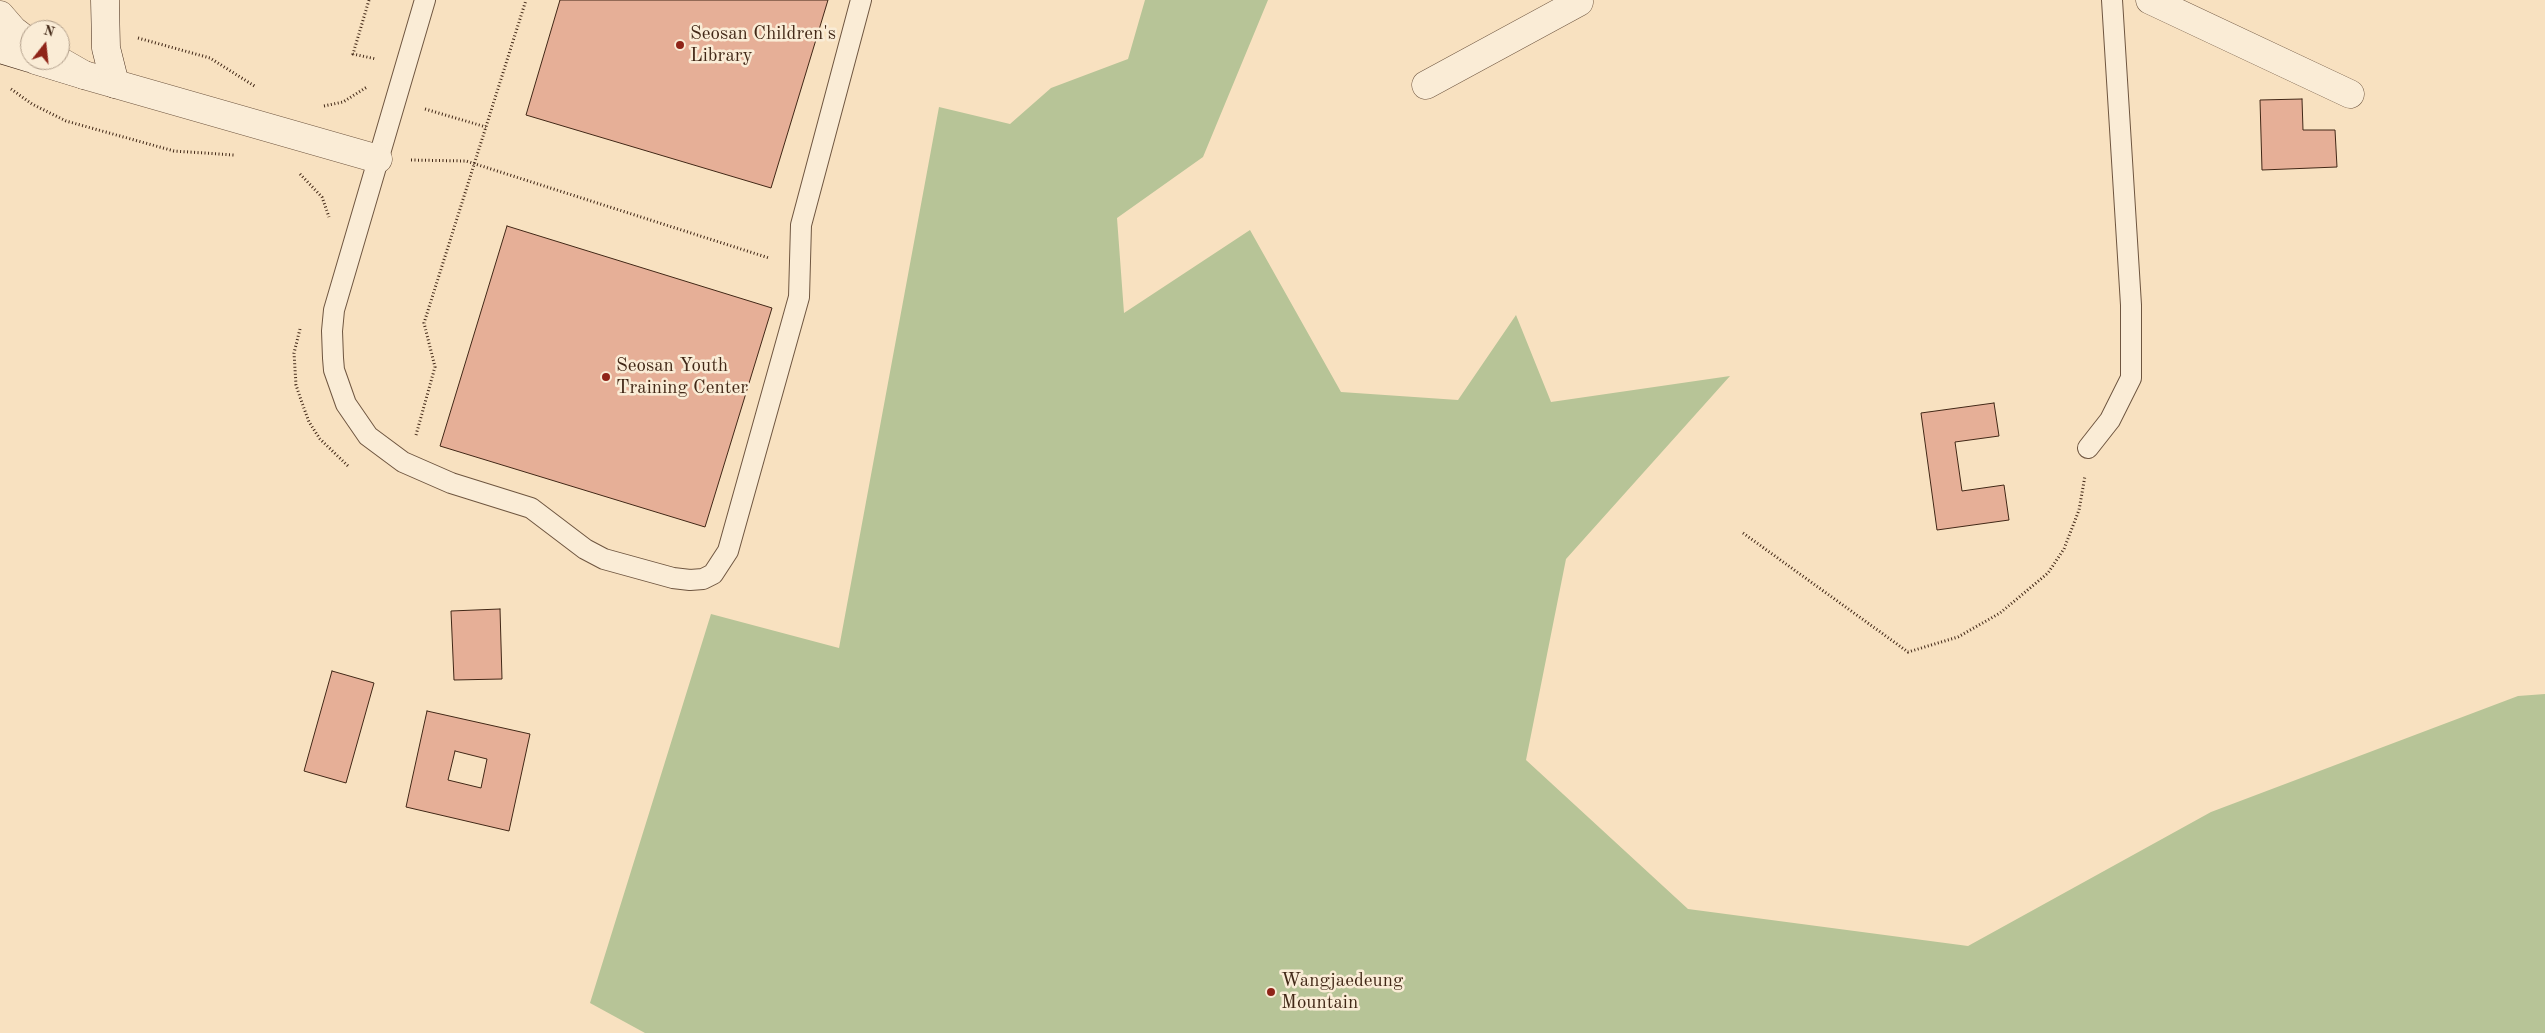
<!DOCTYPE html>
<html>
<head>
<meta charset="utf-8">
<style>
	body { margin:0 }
	#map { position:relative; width:2545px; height:1033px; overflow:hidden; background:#f8e1c0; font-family:"Old Standard TT",serif }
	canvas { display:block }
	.north { position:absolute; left:20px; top:20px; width:50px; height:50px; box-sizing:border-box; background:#faecd6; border:1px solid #b09d89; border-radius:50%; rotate:16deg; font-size:14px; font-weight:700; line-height:20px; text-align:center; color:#412716 }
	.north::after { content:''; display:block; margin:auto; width:18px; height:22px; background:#8f2418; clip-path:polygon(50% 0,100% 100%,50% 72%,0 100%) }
</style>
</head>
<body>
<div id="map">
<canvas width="2545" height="1033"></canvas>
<div class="north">N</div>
</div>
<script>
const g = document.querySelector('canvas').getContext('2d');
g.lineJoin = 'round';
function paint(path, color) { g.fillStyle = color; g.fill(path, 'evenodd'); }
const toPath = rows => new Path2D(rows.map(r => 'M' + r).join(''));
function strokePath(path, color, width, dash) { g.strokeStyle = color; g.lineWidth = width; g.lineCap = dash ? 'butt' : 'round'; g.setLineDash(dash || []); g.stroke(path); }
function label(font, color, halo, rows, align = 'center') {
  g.font = font + ' "Old Standard TT",serif'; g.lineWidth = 5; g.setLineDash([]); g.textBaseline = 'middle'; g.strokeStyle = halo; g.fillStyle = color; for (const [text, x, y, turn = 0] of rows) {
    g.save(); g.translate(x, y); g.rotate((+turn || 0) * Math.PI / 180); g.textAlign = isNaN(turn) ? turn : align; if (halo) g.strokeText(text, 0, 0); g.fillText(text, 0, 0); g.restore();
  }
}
const green = toPath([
	[1145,0,1268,0,1203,157,1117,218,1124,313,1250,230,1341,392,1458,400,1516,315,1551,402,1730,376,1566,559,1526,760,1688,909,1968,946,2211,812,2518,696,2545,694,2545,1033,645,1033,590,1003,711,614,839,648,939,107,1010,124,1051,88,1128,59]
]);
const building = toPath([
	[560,0,828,0,771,188,526,115,560,0],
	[2302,99,2303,130,2335,130,2337,167,2262,170,2260,100,2302,99],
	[507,226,772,308,705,527,440,446,507,226],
	[1994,403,1999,436,1955,442,1962,491,2004,485,2009,520,1937,530,1921,413,1994,403],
	[500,609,502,679,454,680,451,611,500,609],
	[332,671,374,683,346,783,304,771,332,671],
	[427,711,530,734,509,831,406,807,427,711],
	[455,751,487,759,481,788,448,780,455,751]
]);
const path = toPath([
	[369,0,353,54,376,59],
	[138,38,210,58,256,87],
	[11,89,32,104,66,121,174,151,234,155],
	[324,106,343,102,367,87],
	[425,109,486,127],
	[411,160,466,161,769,258],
	[300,174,322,197,329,217],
	[300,329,294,353,296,385,301,400,309,422,320,439,348,466],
	[416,435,435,367,424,323,526,0],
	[1743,533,1908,652,1958,637,2000,613,2048,573,2064,549,2079,510,2085,476]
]);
const lane = toPath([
	[425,0,334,310,332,331,333,358,334,370,346,404,368,436,403,462,451,483,531,508,585,549,604,559,673,578,690,580,703,579,713,574,728,551,799,297,801,225,861,0],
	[2088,448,2110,420,2131,378,2131,305,2112,0]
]);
const street = toPath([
	[2150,0,2350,94],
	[0,15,13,30,30,43],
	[63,63,84,75,378,159],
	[1426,85,1579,2]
]);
const secondary = toPath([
	[105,0,106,48,115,84],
	[0,49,30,58],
	[35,60,84,75]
]);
const markers = [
	[680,45,5,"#8f2418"],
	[606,377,5,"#8f2418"],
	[1271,992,5,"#8f2418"]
];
const poiNames = [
	["Seosan Children's",690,34],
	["Library",690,56],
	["Seosan Youth",616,366],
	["Training Center",616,388],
	["Wangjaedeung",1281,981],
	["Mountain",1281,1003]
];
paint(green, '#b7c497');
paint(building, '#e6af97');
strokePath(building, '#412716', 1);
strokePath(lane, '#6f5640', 22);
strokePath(street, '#6f5640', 29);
strokePath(secondary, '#412716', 29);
strokePath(path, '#412716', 3, [1, 2.5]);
strokePath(lane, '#faecd6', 20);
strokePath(street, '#faecd6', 28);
strokePath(secondary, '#faecd6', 28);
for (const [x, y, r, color] of markers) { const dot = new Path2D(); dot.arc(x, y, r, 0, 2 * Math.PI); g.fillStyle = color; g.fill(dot); strokePath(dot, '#faecd6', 2); }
label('19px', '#412716', '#faecd6', poiNames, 'left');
</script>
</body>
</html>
